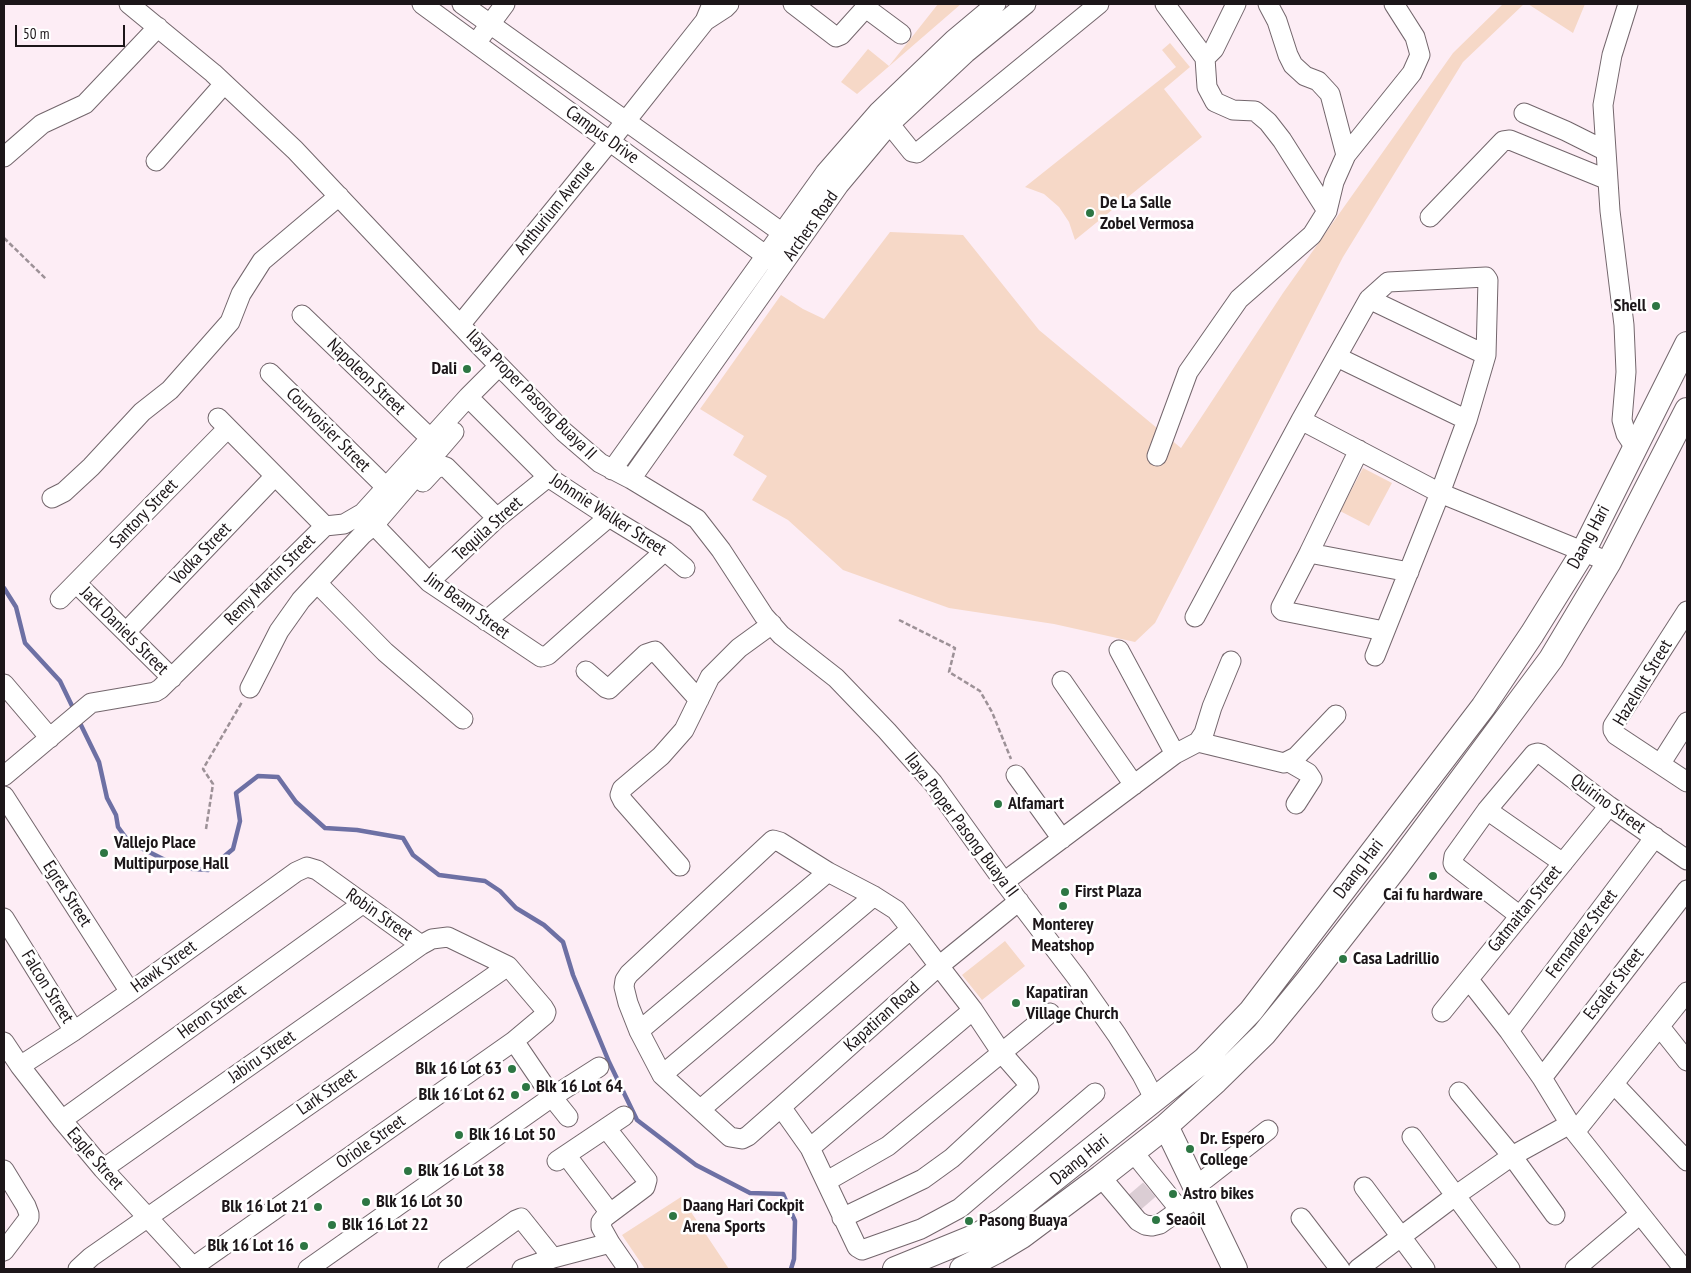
<!DOCTYPE html>
<html>
<head>
<meta charset="utf-8">
<style>
	body { margin:0 }
	#map { position:relative; width:1691px; height:1273px; overflow:hidden; background:#fdedf5; font-family:"PT Sans Narrow",sans-serif }
	canvas { display:block }
	.frame { position:absolute; inset:0; border:5px solid #1c1619; pointer-events:none }
	.scale { position:absolute; left:15px; top:25px; width:110px; height:22px; box-sizing:border-box; border:2px solid #1c1619; border-top:0; padding-left:6px; font-size:15px; line-height:18px; white-space:nowrap; color:#1c1619; -webkit-text-stroke:4px #fff; paint-order:stroke }
</style>
</head>
<body>
<div id="map">
<canvas width="1691" height="1273"></canvas>
<div class="frame"></div>
<div class="scale">50 m</div>
</div>
<script>
const g = document.querySelector('canvas').getContext('2d');
g.lineJoin = 'round';
function paint(path, color) { g.fillStyle = color; g.fill(path, 'evenodd'); }
const toPath = rows => new Path2D(rows.map(r => 'M' + r).join(''));
function strokePath(path, color, width, dash) { g.strokeStyle = color; g.lineWidth = width; g.lineCap = dash ? 'butt' : 'round'; g.setLineDash(dash || []); g.stroke(path); }
function label(font, color, halo, rows, align = 'center') {
  g.font = font + ' "PT Sans Narrow",sans-serif'; g.lineWidth = 5; g.setLineDash([]); g.textBaseline = 'middle'; g.strokeStyle = halo; g.fillStyle = color; for (const [text, x, y, turn = 0] of rows) {
    g.save(); g.translate(x, y); g.rotate((+turn || 0) * Math.PI / 180); g.textAlign = isNaN(turn) ? turn : align; if (halo) g.strokeText(text, 0, 0); g.fillText(text, 0, 0); g.restore();
  }
}
const green = toPath([
	[938,4,961,4,857,94,841,82,868,49,889,66],
	[1503,4,1524,4,1463,62,1343,257,1155,623,1135,642,1054,624,949,608,843,570,788,520,752,500,767,476,733,455,744,436,700,409,781,295,803,309,824,319,890,232,963,235,1039,330,1181,448,1283,293,1453,53],
	[1528,4,1585,4,1573,33],
	[1170,43,1190,67,1164,89,1202,137,1075,240,1069,222,1059,207,1044,194,1025,187,1176,67,1162,50],
	[1363,468,1392,483,1369,526,1340,511],
	[1005,941,1025,966,982,1000,962,975],
	[681,1197,729,1269,645,1269,622,1235]
]);
const stream = toPath([
	[4,588,16,607,25,643,60,681,74,710],
	[78,719,99,762,107,798,116,815,118,827,129,842,181,868,208,870,233,849,240,821,236,793,258,776,278,777,296,802,325,828,357,830,403,838,413,855,439,875,485,881,500,891,516,908,544,925,563,942,573,975,609,1062,637,1120,696,1165,750,1193,783,1194,795,1221,794,1259,791,1269]
]);
const minorTunnel = toPath([
	[1135,1202,1150,1189]
]);
const path = toPath([
	[4,238,46,279],
	[899,620,955,648,949,672,980,691,992,712,1011,759],
	[206,829,213,784,203,769,242,702]
]);
const minor = toPath([
	[129,4,213,73,295,150,480,346,564,432,600,463,631,479,697,519,721,550,764,616,781,635,836,678,887,731,933,783,1004,882,1077,978,1117,1035,1142,1075,1155,1100],
	[422,4,776,263],
	[462,4,791,239],
	[793,4,836,37,841,35,869,4],
	[1268,4,1277,21,1288,55,1293,65,1305,76,1318,81,1330,94,1346,155,1334,182,1327,211],
	[1628,4,1612,55,1603,105,1610,211,1624,325,1626,372,1622,420,1626,434,1636,449],
	[866,8,901,34],
	[705,21,725,8,729,4],
	[482,35,505,4],
	[1205,58,1214,49,1236,4],
	[1524,113,1566,131,1606,151],
	[883,116,912,152,917,153,1099,4],
	[1346,155,1412,73,1420,55,1415,37,1394,4],
	[4,157,42,124,85,104,158,27],
	[156,161,224,84],
	[1430,217,1503,141,1510,140,1608,180],
	[1369,299,1486,355],
	[302,315,431,439],
	[460,325,610,141,705,21,712,4],
	[1337,357,1467,420],
	[270,373,387,488],
	[468,397,548,477,609,517,665,551,685,568],
	[218,418,325,526],
	[1301,420,1440,493,1609,562],
	[1359,450,1309,553,1281,607,1281,609,1283,611,1384,631],
	[1157,456,1188,372,1239,299,1312,235,1327,211,1282,140,1268,122,1255,111,1233,110,1215,102,1207,87,1205,58,1165,4],
	[612,470,825,173,879,111,953,40,996,4],
	[631,479,839,185,890,124,966,53,1026,4],
	[423,482,435,469,443,466,446,467,497,518],
	[52,498,64,492,91,467,142,412,170,390,230,322,241,294,262,261,339,196],
	[374,525,429,582,541,657,548,655,665,551],
	[1309,553,1409,572],
	[429,582,497,518,548,477],
	[76,583,172,678],
	[317,583,385,652,463,719],
	[60,599,228,428],
	[1687,611,1613,726,1613,730,1616,735,1687,782],
	[1195,617,1301,420,1369,299,1388,282,1486,277,1488,280,1486,355,1467,420,1440,493,1375,656],
	[486,621,609,517],
	[126,632,275,476],
	[1119,650,1175,754],
	[586,671,606,688,609,689,646,654,655,651,699,700],
	[1062,681,1134,785],
	[4,684,50,738],
	[250,688,279,631,301,600,362,535,374,525,454,432],
	[1198,742,1204,733,1212,707,1231,661],
	[1289,762,1308,773,1312,779,1296,804],
	[1661,763,1687,722],
	[1016,775,1062,839],
	[4,776,91,703,155,692,160,689,325,526,344,524,363,513,468,397,499,366],
	[4,796,130,992],
	[1487,810,1563,863],
	[680,866,623,801,620,795,622,789,661,756,684,730,710,677,739,648,772,624],
	[1004,882,1175,754,1198,742,1284,763,1296,757,1336,715],
	[1520,916,1454,865,1453,863,1454,856,1487,810,1534,754,1538,753,1541,754,1609,806,1687,860],
	[4,918,74,1031],
	[1469,980,1509,1031,1542,1078,1575,1132,1684,1269],
	[1442,1012,1609,806],
	[1660,1027,1687,1061],
	[639,1031,828,872],
	[1509,1031,1655,837],
	[514,1041,552,1097,568,1117],
	[4,1042,20,1066,62,1120,103,1169,195,1269],
	[20,1066,74,1031,130,992,296,872,307,867,317,870,421,945,432,939,448,937,508,966,543,1007,546,1012,545,1015,514,1041,193,1267],
	[662,1075,874,896],
	[1542,1078,1687,890],
	[1614,1084,1687,1161],
	[1459,1092,1512,1156,1555,1215],
	[781,1107,810,1148,857,1247,862,1250,921,1229,960,1208,1095,1093],
	[701,1109,911,929],
	[62,1120,362,904],
	[606,1128,647,1180,645,1187,605,1217,601,1222,601,1227,610,1243],
	[1575,1132,1687,992],
	[1412,1137,1510,1269],
	[810,1148,973,1010],
	[1133,1152,1180,1210],
	[566,1155,610,1213],
	[557,1161,624,1116],
	[103,1169,421,945],
	[4,1170,26,1206,29,1214,29,1218,4,1251],
	[1101,1177,1138,1221,1145,1225,1152,1226,1160,1224,1199,1196],
	[827,1181,888,1146,1050,1013],
	[1195,1187,1268,1130],
	[1364,1187,1425,1269],
	[842,1218,923,1179,952,1158,1029,1087,1028,1083,1001,1052,973,1010,939,966,911,929,896,910,874,896,828,872,780,842,773,840,629,974,625,980,624,987,628,1003,639,1031,662,1075,730,1137,742,1139,748,1136,781,1107,939,966,1019,901],
	[1301,1218,1340,1269],
	[78,1269,91,1257,508,966],
	[308,1269,552,1097,599,1067],
	[448,1269,516,1220,521,1218,553,1258],
	[522,1269,553,1258,610,1243,628,1269],
	[1358,1269,1455,1196,1512,1156,1570,1124],
	[1575,1269,1640,1214]
]);
const major = toPath([
	[1166,1126,1235,1269],
	[895,1269,976,1236,1004,1219,1204,1060,1251,1011,1483,707,1532,634,1583,552,1687,344],
	[962,1269,997,1251,1022,1236,1101,1177,1166,1126,1216,1081,1264,1034,1309,979,1397,866,1551,659,1609,562,1687,410]
]);
const markers = [
	[1090,213,5,"#2d7643"],
	[1656,306,5,"#2d7643"],
	[467,369,5,"#2d7643"],
	[998,804,5,"#2d7643"],
	[104,853,5,"#2d7643"],
	[1433,876,5,"#2d7643"],
	[1065,892,5,"#2d7643"],
	[1063,906,5,"#2d7643"],
	[1343,959,5,"#2d7643"],
	[1016,1003,5,"#2d7643"],
	[512,1069,5,"#2d7643"],
	[526,1087,5,"#2d7643"],
	[515,1095,5,"#2d7643"],
	[459,1135,5,"#2d7643"],
	[1190,1149,5,"#2d7643"],
	[408,1171,5,"#2d7643"],
	[1173,1194,5,"#2d7643"],
	[366,1202,5,"#2d7643"],
	[318,1207,5,"#2d7643"],
	[673,1216,5,"#2d7643"],
	[1156,1220,5,"#2d7643"],
	[969,1221,5,"#2d7643"],
	[332,1225,5,"#2d7643"],
	[304,1246,5,"#2d7643"]
];
const streetNames = [
	["Campus Drive",602,135,36],
	["Anthurium Avenue",555,208,-51],
	["Archers Road",811,226,-55],
	["Napoleon Street",366,377,44],
	["Ilaya Proper Pasong Buaya II",531,395,45],
	["Courvoisier Street",328,430,45],
	["Santory Street",144,514,-46],
	["Johnnie Walker Street",608,515,33],
	["Tequila Street",488,529,-42],
	["Daang Hari",1589,537,-62],
	["Vodka Street",201,554,-46],
	["Remy Martin Street",270,580,-45],
	["Jim Beam Street",467,606,36],
	["Jack Daniels Street",124,631,45],
	["Hazelnut Street",1643,683,-59],
	["Quirino Street",1608,804,36],
	["Ilaya Proper Pasong Buaya II",961,825,53],
	["Daang Hari",1359,869,-53],
	["Egret Street",67,894,57],
	["Gatmaitan Street",1525,909,-51],
	["Robin Street",379,915,35],
	["Fernandez Street",1582,934,-53],
	["Hawk Street",164,967,-36],
	["Escaler Street",1614,984,-52],
	["Falcon Street",47,987,58],
	["Heron Street",212,1012,-36],
	["Kapatiran Road",882,1017,-42],
	["Jabiru Street",262,1057,-35],
	["Lark Street",327,1092,-35],
	["Oriole Street",371,1142,-35],
	["Eagle Street",95,1159,49],
	["Daang Hari",1080,1160,-39]
];
const poiNames = [
	["De La Salle",1100,203],
	["Zobel Vermosa",1100,224],
	["Shell",1646,306,"right"],
	["Dali",457,369,"right"],
	["Alfamart",1008,804],
	["Vallejo Place",114,843],
	["Multipurpose Hall",114,864],
	["First Plaza",1075,892],
	["Cai fu hardware",1433,895,"center"],
	["Monterey",1063,925,"center"],
	["Meatshop",1063,946,"center"],
	["Casa Ladrillio",1353,959],
	["Kapatiran",1026,993],
	["Village Church",1026,1014],
	["Blk 16 Lot 63",502,1069,"right"],
	["Blk 16 Lot 64",536,1087],
	["Blk 16 Lot 62",505,1095,"right"],
	["Blk 16 Lot 50",469,1135],
	["Dr. Espero",1200,1139],
	["College",1200,1160],
	["Blk 16 Lot 38",418,1171],
	["Astro bikes",1183,1194],
	["Blk 16 Lot 30",376,1202],
	["Daang Hari Cockpit",683,1206],
	["Arena Sports",683,1227],
	["Blk 16 Lot 21",308,1207,"right"],
	["Seaoil",1166,1220],
	["Pasong Buaya",979,1221],
	["Blk 16 Lot 22",342,1225],
	["Blk 16 Lot 16",294,1246,"right"]
];
paint(green, '#f6d8c7');
strokePath(stream, '#6d70a4', 4.5);
strokePath(minorTunnel, '#dbcdd4', 19, [19, 9]);
strokePath(minor, '#73666c', 21);
strokePath(major, '#73666c', 26);
strokePath(path, '#9d9197', 2.5, [5, 2.5]);
strokePath(minor, '#fff', 19);
strokePath(major, '#fff', 24);
for (const [x, y, r, color] of markers) { const dot = new Path2D(); dot.arc(x, y, r, 0, 2 * Math.PI); g.fillStyle = color; g.fill(dot); strokePath(dot, '#fff', 2); }
label('18px', '#1c1619', '#fff', streetNames);
label('bold 18px', '#1c1619', '#fff', poiNames, 'left');
</script>
</body>
</html>
